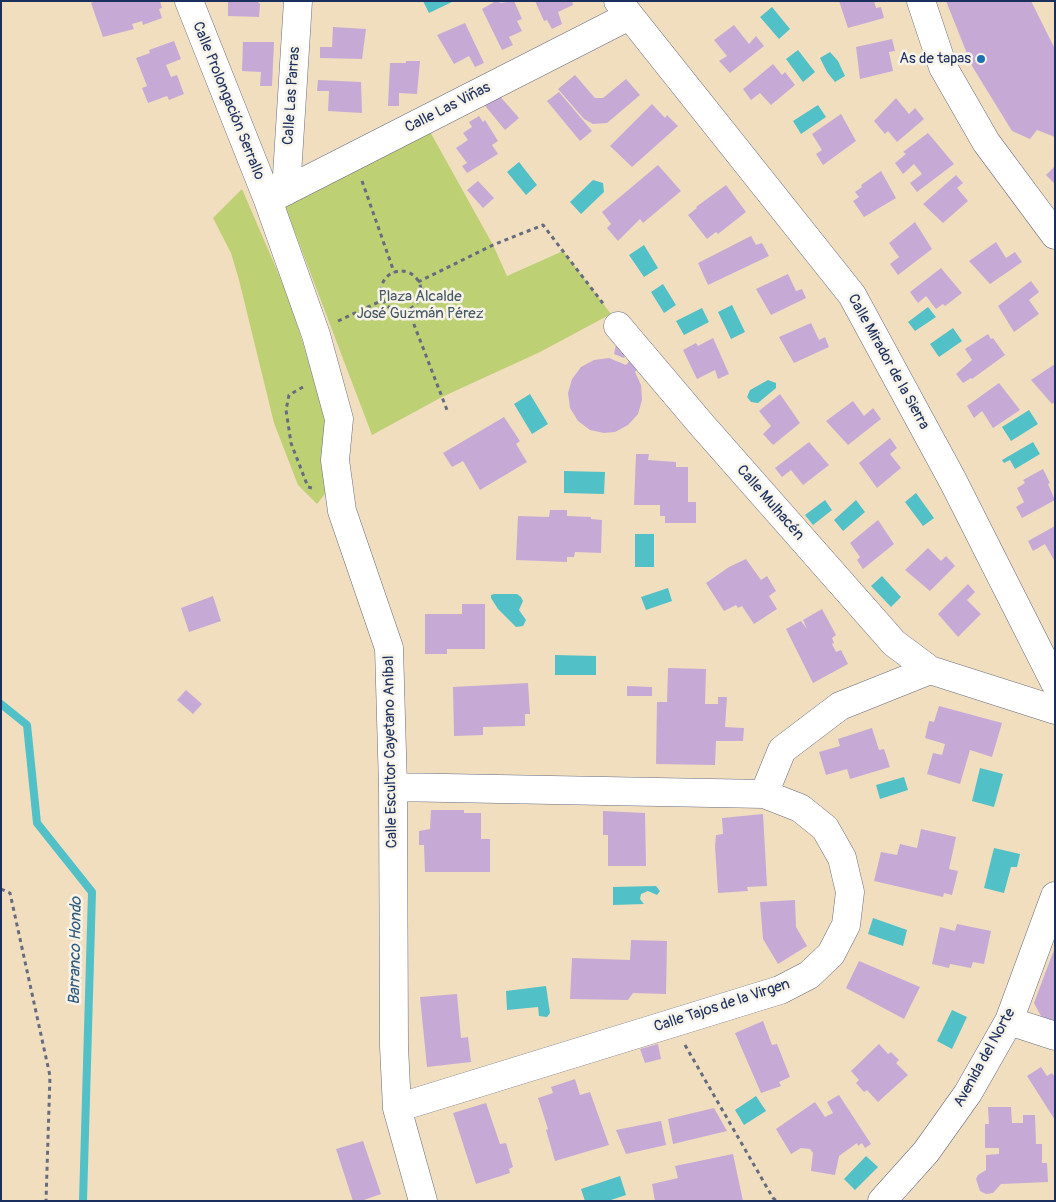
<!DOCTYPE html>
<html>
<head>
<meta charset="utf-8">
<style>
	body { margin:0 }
	#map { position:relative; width:1056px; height:1202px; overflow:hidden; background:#f1debf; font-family:Pangolin,sans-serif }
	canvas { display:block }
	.frame { position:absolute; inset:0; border:2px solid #1b2f5e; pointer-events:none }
</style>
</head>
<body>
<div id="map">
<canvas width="1056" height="1202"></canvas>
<div class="frame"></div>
</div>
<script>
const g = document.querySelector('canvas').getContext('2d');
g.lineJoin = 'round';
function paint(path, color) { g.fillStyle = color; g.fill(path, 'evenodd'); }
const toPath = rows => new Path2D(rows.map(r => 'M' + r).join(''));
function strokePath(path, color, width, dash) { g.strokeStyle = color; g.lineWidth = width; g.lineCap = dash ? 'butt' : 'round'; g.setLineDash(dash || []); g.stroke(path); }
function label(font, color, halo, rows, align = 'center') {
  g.font = font + ' Pangolin,sans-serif'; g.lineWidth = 5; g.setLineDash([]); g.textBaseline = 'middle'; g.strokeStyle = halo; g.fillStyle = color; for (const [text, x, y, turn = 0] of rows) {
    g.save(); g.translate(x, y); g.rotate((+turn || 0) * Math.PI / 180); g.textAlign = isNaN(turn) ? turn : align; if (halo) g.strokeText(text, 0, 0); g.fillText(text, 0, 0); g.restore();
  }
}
const green = toPath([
	[428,128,493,245,507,276,563,251,611,314,540,352,442,397,372,435,285,206,358,170],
	[242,189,289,298,329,428,332,485,317,504,298,485,274,423,239,280,231,253,213,218]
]);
const water = toPath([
	[423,1,454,1,429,13],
	[772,7,790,29,779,39,760,17],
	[798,50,815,72,803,82,786,59],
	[830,52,838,61,845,76,835,82,827,72,820,58],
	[818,105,826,117,801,134,793,121],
	[519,162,537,185,526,195,507,172],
	[593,180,603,183,604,192,581,214,570,202],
	[644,245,658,268,644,277,629,255],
	[663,284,676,305,664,313,651,292],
	[732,305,745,332,731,339,718,312],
	[928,307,936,317,915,331,908,322],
	[702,308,709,322,684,335,676,321],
	[953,328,962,341,939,357,930,344],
	[768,380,776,383,776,388,758,403,751,402,747,397,750,390],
	[530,394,548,424,532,434,514,404],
	[1029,410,1038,424,1011,441,1002,427],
	[1033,442,1040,454,1015,469,1010,460,1004,463,1002,460],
	[564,471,605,472,604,494,564,493],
	[916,493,934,518,923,526,905,502],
	[825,500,832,510,813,525,805,515],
	[856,500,865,512,843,531,834,520],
	[635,534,654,534,654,567,635,567],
	[882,576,901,597,891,607,871,586],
	[668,588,672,601,646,610,641,597],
	[494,594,517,594,521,597,523,601,519,610,526,620,523,626,516,627,498,609,491,598,491,595],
	[555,655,596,656,596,675,555,675],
	[980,768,1003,774,994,807,972,801],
	[904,777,908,790,880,799,876,785],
	[994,848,1020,854,1017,867,1011,867,1004,893,984,888],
	[656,886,660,891,657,895,648,891,641,894,640,899,644,904,613,905,613,887],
	[873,918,907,930,903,946,868,934],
	[546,986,550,1013,547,1017,539,1016,538,1007,507,1010,506,991],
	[952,1010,967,1017,952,1049,937,1041],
	[756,1096,766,1111,744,1125,735,1110],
	[866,1156,878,1167,855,1190,844,1179],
	[620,1176,626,1195,608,1201,585,1201,581,1189]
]);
const stream = toPath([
	[1,704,27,725,37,823,92,892,83,1201]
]);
const building = toPath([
	[96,1,160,1,162,8,159,9,162,18,143,25,142,21,139,22,132,24,134,29,103,37,91,3],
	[228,1,257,1,260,4,259,17,228,16],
	[496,1,501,3,514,1,522,19,517,21,522,31,509,37,513,45,502,50,482,9],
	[535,1,572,1,573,5,558,12,562,24,552,29,547,20,544,21],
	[839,1,874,1,876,8,881,7,884,18,848,28],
	[946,1,1031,1,1055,49,1055,137,1037,130,1030,139,1012,131,972,66],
	[465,23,484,63,475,67,469,56,454,64,437,35],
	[734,25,749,44,756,36,764,46,730,73,719,61,727,56,714,40],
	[333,27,366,29,362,59,320,58,320,47,332,47],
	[892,39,895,51,889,52,893,71,860,79,856,47],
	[174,41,181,59,166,65,171,77,177,75,184,94,169,100,167,96,148,103,142,88,147,86,136,58,150,53,149,50],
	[243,42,274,42,272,86,260,86,261,72,242,71],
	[406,61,420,61,417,94,399,93,399,106,388,106,390,63,406,63],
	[773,64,782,75,785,72,795,85,771,105,760,93,751,100,743,89],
	[575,75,595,98,603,98,626,79,640,95,607,123,593,124,584,119,558,89],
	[318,80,361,82,362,113,328,111,329,91,317,91],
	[559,92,592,131,580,141,547,101],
	[498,94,519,118,505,130,482,102],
	[896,98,909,114,915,108,924,119,897,142,888,131,885,134,874,121],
	[652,104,665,118,667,115,678,126,632,167,610,146],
	[841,114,856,141,823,165,816,154,822,150,812,134],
	[479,116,483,122,485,120,498,141,492,145,498,154,467,173,462,166,467,163,456,148,468,140,463,133,472,127,469,122],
	[928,133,954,164,917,192,910,183,922,174,914,164,903,174,895,163,906,154,903,152],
	[658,165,681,191,643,223,640,219,618,241,607,228,611,224,602,212],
	[1055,166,1055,184,1046,175],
	[881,171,896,198,864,217,853,201,859,197,855,192,862,187,861,185],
	[956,175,963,183,957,188,968,201,943,223,923,204],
	[478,181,494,198,483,208,467,190],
	[726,185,746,212,718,234,716,232,707,239,688,215,697,208,696,207],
	[915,222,932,249,898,275,890,264,899,257,889,243],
	[751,236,756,245,762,243,769,256,708,285,698,263],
	[996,242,1006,258,1015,252,1022,262,990,284,969,261],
	[941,268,962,293,945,306,943,304,936,309,926,296,918,303,910,292],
	[788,274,796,291,802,289,806,298,771,315,756,289],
	[1031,281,1039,292,1029,300,1039,314,1014,332,998,306],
	[811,323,819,340,825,337,829,347,794,363,779,337],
	[988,334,991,339,993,338,1005,355,972,379,971,378,963,383,956,374,972,360,965,349],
	[713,338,729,374,718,379,715,370,697,379,683,350,696,343,698,346],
	[617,340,628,344,624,358,614,354],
	[609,358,626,365,632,358,641,365,635,372,641,385,642,400,638,414,628,425,615,432,604,433,590,430,578,421,570,408,568,393,572,379,581,367,594,360],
	[1055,364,1055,402,1052,404,1031,380],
	[999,383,1020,410,993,428,982,411,974,418,967,406],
	[780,394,800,423,773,445,763,434,771,426,759,411],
	[853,401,864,416,873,408,881,419,848,445,826,421],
	[504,417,520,441,516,444,527,462,480,490,463,461,452,467,443,453],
	[890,438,897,448,890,454,901,468,877,488,859,463],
	[809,442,829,465,803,485,791,470,782,477,775,468],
	[636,454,649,454,648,460,676,462,676,467,688,467,688,502,696,502,696,523,665,523,665,516,660,516,660,505,634,505],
	[1043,469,1050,483,1048,484,1055,500,1022,518,1016,507,1024,502,1017,488,1025,483,1023,480],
	[550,510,567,510,567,516,591,517,591,519,602,520,601,553,575,552,574,557,567,557,567,562,516,560,518,516,549,517],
	[878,520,894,544,863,569,857,560,860,557,850,543],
	[1055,526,1055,562,1045,544,1033,551,1028,541],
	[928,548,941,561,946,556,955,566,930,591,905,570],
	[746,559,761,580,767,576,776,591,769,596,777,609,754,624,742,606,738,608,736,605,724,611,706,583,729,567],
	[968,584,975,592,967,600,981,614,958,637,938,614],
	[213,596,221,621,189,632,181,608],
	[462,604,485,604,485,649,447,649,447,654,425,654,425,614,462,614],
	[822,609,836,635,832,638,834,643,832,644,836,652,841,650,848,664,813,683,786,629,801,621,807,629,803,620],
	[668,668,706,669,705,704,718,704,718,697,727,697,725,727,744,728,743,741,716,741,715,765,656,764,657,702,667,702],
	[528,683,530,714,525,714,525,726,483,727,483,735,454,736,453,687],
	[627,686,652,687,652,696,627,696],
	[186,690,202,704,193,714,177,700],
	[939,706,1002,723,992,757,970,750,960,784,927,774,933,753,942,755,945,744,925,738,929,721,934,722],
	[872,728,879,750,884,749,890,767,850,779,847,769,826,775,819,752,840,746,838,739],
	[431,810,464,810,464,813,481,813,481,839,490,839,490,872,425,872,424,845,419,845,419,831,430,829],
	[603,811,645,813,646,866,608,866,608,835,603,835],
	[763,814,767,886,747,887,748,891,718,893,715,846,716,835,723,834,722,818],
	[921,829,956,837,949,869,958,871,952,895,944,893,943,897,874,881,881,852,897,855,900,844,917,848],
	[795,900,796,927,807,946,778,964,763,939,760,902],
	[957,924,991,931,984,964,973,962,971,968,950,964,949,968,932,964,940,927,955,931],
	[631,940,667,941,666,994,633,993,628,1000,570,999,572,958,630,960],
	[1055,947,1055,1023,1041,1016,1034,1003],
	[859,961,920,987,904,1019,846,988],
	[457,994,461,1038,468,1037,471,1062,427,1067,420,997],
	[763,1021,772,1045,777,1044,790,1077,779,1082,781,1086,761,1093,735,1033],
	[658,1044,661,1059,645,1063,640,1049],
	[879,1044,888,1054,891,1052,899,1060,896,1063,908,1075,878,1102,867,1090,864,1092,856,1083,859,1080,851,1071],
	[1041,1067,1047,1076,1052,1073,1055,1077,1055,1120,1027,1076],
	[575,1079,580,1095,590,1092,609,1145,555,1161,546,1130,548,1129,538,1098,553,1093,551,1087],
	[839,1095,871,1144,865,1148,862,1143,858,1146,857,1143,839,1156,835,1175,811,1171,813,1153,810,1149,801,1148,791,1154,776,1129,815,1102,825,1117,833,1113,827,1102],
	[486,1103,500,1144,506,1143,513,1167,509,1169,510,1173,476,1184,453,1113],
	[988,1107,1011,1107,1012,1123,1023,1123,1023,1115,1035,1115,1036,1144,1042,1144,1042,1163,1047,1163,1048,1182,1001,1184,993,1193,986,1194,980,1191,976,1179,978,1175,986,1170,986,1155,999,1154,999,1148,985,1148,985,1124,989,1124],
	[714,1108,727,1131,673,1144,668,1119],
	[661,1121,666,1145,626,1154,616,1130],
	[363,1141,381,1194,361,1201,353,1201,336,1149],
	[733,1154,743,1201,655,1201,652,1184,678,1178,675,1166]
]);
const path = toPath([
	[362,181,394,272],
	'381 291a20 20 0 1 1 40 0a20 20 0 1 1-40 0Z',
	[418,282,493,245,543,225,605,306],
	[408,309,447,410],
	[338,321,383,300],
	[303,387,289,395,286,410,291,443,308,487,312,488],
	[1,889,10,893,50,1076,46,1201],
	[685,1045,773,1198,777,1201]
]);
const minor = toPath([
	[189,1,268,200,316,335,339,419,335,460,342,511,389,648,393,787,394,1046,397,1108,423,1201],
	[618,1,852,295,953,481,1055,683],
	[921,1,943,67,986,142,1055,235],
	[286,191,298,1],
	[268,200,629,16],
	[618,326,701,424,894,643,930,670],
	[393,787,764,794,800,808,825,828,842,858,850,892,846,925,831,954,809,975,780,990,397,1108],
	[764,794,782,750,840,706,930,670,1055,710],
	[1009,1021,1055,1036],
	[882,1201,926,1152,968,1093,1009,1021,1055,896]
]);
const markers = [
	[981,59,5,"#1f6fb2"]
];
const poiNames = [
	["As de tapas",971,59]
];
const streetNames = [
	["Calle Las Parras",292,96,-86],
	["Calle Prolongación Serrallo",228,101,68],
	["Calle Las Viñas",448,108,-27],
	["Calle Mirador de la Sierra",888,362,61],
	["Calle Mulhacén",770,503,49],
	["Calle Escultor Cayetano Aníbal",391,752,-91],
	["Calle Tajos de la Virgen",722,1006,-18],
	["Avenida del Norte",985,1058,-61]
];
const parkNames = [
	["Plaza Alcalde",420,297],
	["José Guzmán Pérez",420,314]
];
const waterNames = [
	["Barranco Hondo",76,951,-89]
];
paint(green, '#bdd073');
paint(water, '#52c0c7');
strokePath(stream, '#52c0c7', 8);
paint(building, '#c6aad5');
strokePath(minor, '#666c80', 29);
strokePath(path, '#666c80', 3, [4, 4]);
strokePath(minor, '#fff', 28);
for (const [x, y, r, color] of markers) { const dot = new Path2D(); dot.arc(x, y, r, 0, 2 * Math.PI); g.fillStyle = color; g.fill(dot); strokePath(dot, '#f7f3e8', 2); }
label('15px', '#1b2f5e', '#f7f3e8', poiNames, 'right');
label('15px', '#1b2f5e', '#f7f3e8', streetNames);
label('15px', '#445763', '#f7f3e8', parkNames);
label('italic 16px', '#2c5a7e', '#f7f3e8', waterNames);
</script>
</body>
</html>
